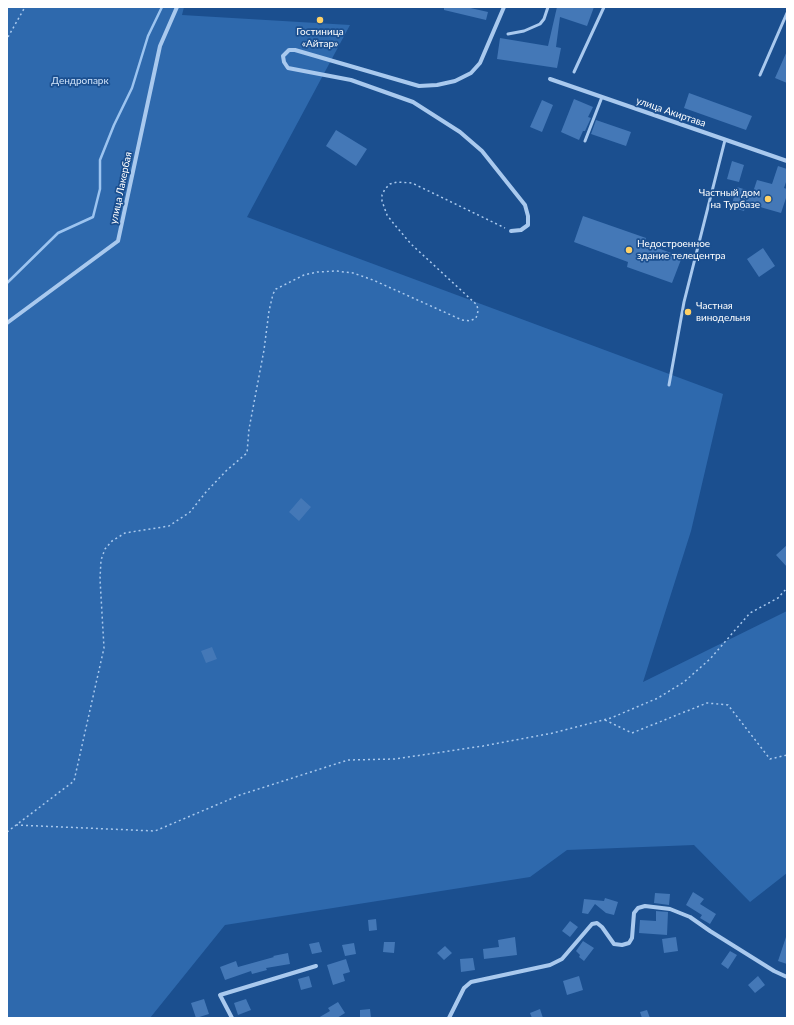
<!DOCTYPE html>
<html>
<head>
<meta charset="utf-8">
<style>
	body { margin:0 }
	#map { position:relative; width:794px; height:1025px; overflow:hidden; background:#1b4f8f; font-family:Lato,sans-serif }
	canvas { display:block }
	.frame { position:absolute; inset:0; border:8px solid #fff; pointer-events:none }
</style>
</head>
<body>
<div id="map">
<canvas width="794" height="1025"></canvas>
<div class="frame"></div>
</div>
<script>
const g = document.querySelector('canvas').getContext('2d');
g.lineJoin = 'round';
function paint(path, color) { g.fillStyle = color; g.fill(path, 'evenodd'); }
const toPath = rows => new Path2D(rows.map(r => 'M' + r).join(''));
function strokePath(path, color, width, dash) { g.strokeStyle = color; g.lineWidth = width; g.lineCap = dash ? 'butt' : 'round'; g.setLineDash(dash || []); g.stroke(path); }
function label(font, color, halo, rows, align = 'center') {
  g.font = font + ' Lato,sans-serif'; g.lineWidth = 3.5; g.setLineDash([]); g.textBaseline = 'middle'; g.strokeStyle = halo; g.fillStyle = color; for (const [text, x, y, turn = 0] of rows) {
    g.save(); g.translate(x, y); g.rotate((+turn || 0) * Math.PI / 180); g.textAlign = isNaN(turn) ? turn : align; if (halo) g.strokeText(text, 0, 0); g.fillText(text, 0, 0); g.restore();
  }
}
const green = toPath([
	[7,7,184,7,182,15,350,25,247,217,723,394,691,531,643,682,787,611,787,873,750,902,694,845,567,850,530,877,225,925,150,1018,7,1018]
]);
const stream = toPath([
	[7,283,58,233,93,217,100,189,100,160,114,125,132,88,148,36,162,7]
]);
const building = toPath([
	[444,7,466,7,488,12,486,20,444,10],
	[557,7,594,7,587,26,560,17,556,47,561,48,557,68,497,59,500,38,548,46],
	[787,51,787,83,775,78],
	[689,93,752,116,746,130,684,108],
	[574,99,593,107,588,117,591,118,585,131,583,131,579,140,561,132],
	[542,100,553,105,542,132,530,127],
	[596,120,631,132,626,146,591,134],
	[336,130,367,149,356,166,326,146],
	[732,161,744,165,739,182,727,179],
	[778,166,787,169,787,179,784,188,787,189,787,195,781,213,746,203,744,211,731,207,737,187,753,192,757,180,772,184],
	[583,216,646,238,644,243,682,257,672,283,627,267,628,262,574,242],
	[763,248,775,266,759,277,747,259],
	[301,498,311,507,299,521,289,512],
	[787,545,787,567,776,555],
	[212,647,217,659,206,663,201,651],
	[693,892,704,899,700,904,716,914,710,924,700,918,702,915,686,905],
	[655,893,670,894,669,905,654,903],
	[605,898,618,902,614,915,606,913,595,904,588,914,582,913,584,899,604,901],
	[656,911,668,912,667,935,639,933,640,920,656,921],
	[376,919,377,930,369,931,368,920],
	[570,921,578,927,570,937,562,931],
	[515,937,517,955,484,959,483,949,499,947,498,940],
	[676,937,678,951,664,953,662,939],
	[786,937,787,938,787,964,778,961],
	[583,941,594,948,584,961,579,957,580,955,576,951],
	[319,942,322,952,312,954,309,944],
	[384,942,395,942,394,953,383,952],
	[354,943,356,954,345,956,342,945],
	[445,946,452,953,444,960,437,953],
	[730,951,737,955,728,969,721,964],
	[288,953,290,964,266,968,267,970,252,974,251,971,225,980,220,967,236,961,238,967,274,957,273,956],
	[473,958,475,970,461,972,460,959],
	[346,959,350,972,343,974,345,981,333,985,327,965],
	[309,976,312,987,301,990,298,979],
	[579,976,583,990,567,995,563,981],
	[758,976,765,985,755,993,748,985],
	[204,999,209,1014,196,1018,191,1003],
	[246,999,251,1010,238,1015,234,1003],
	[338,1002,345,1013,337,1018,318,1018,330,1011,328,1008],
	[370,1009,371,1018,360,1018,360,1010],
	[540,1009,543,1018,532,1018,530,1013],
	[647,1010,650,1018,642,1018,640,1012]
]);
const path = toPath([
	[8,37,25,7],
	[605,720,632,733,707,703,728,705,770,759,787,755],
	[16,825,155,831,240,795,348,760,395,759,483,746,553,733,611,718,658,698,684,682,710,659,750,613,778,598,787,588],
	[7,832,74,781,104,648,100,579,101,560,105,549,112,541,125,533,169,526,190,512,206,492,227,470,247,453,249,429,264,350,269,311,273,294,276,289,304,275,317,272,336,271,353,273,373,280,462,320,470,321,476,318,477,315,478,311,477,305,411,244,394,224,387,215,382,201,382,195,385,189,390,184,397,182,412,183,505,228]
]);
const lane = toPath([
	[508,34,524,31,540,24,544,19,548,7],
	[574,72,604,7],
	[760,75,787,13],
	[585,141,602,97],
	[669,385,684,302,725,140]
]);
const street = toPath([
	[504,7,480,63,471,73,455,81,437,85,419,86,295,50,289,50,283,56,284,62,288,68,351,80,413,102,460,132,482,151,525,205,528,216,528,225,521,230,511,231],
	[550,79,787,161],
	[7,323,118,241,160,46,177,7],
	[232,1018,220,995,316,966],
	[449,1018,464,988,471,982,550,965,562,959,592,924,597,923,602,927,614,944,622,945,629,943,632,938,634,913,638,908,645,906,670,909,690,917,710,931,774,971,787,977]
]);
const markers = [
	[320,20,4,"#ffd166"],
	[768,199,4,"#ffd166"],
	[629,250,4,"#ffd166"],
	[688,312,4,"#ffd166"]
];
const poiNames = [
	["Гостиница",320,32,"center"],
	["«Айтар»",320,44,"center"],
	["Частный дом",760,193,"right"],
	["на Турбазе",760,205,"right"],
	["Недостроенное",637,244],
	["здание телецентра",637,256],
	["Частная",696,306],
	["винодельня",696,318]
];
const parkNames = [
	["Дендропарк",80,81]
];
const streetNames = [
	["улица Акиртава",671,112,19],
	["улица Лакербая",121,188,-78]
];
paint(green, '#2e69ad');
strokePath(stream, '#9cc4f0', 2.5);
paint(building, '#4478b7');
strokePath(path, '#a9c9ee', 1.5, [2, 3]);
strokePath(lane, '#a9c9ee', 3);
strokePath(street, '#a9c9ee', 4);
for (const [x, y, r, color] of markers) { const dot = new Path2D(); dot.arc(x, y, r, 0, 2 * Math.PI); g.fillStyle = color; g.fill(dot); strokePath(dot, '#1b4f8f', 1.5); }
label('10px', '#fff', '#1b4f8f', poiNames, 'left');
label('10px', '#cfe3fa', '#1b4f8f', parkNames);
label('10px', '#fff', '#1b4f8f', streetNames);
</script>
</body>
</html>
